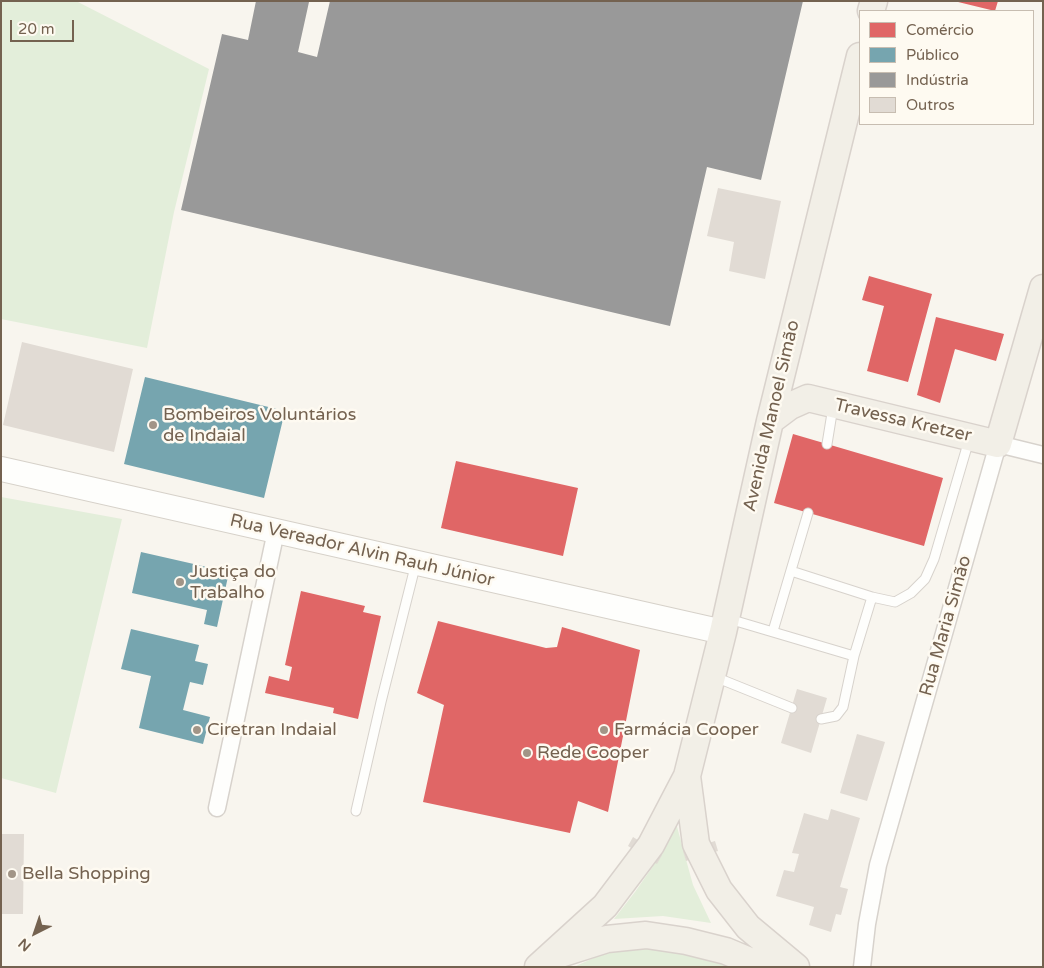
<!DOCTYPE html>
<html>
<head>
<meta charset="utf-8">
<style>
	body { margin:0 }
	#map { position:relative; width:1044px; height:968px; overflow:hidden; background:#f8f5ee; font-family:"Varela Round",sans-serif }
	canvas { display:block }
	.frame { position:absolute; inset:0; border:2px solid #746250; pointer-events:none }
	.legend { position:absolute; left:859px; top:10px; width:175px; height:115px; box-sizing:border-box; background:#fefaf1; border:1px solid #c7bdb1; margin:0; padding:6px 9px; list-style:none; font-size:15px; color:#746250 }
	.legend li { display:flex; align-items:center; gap:10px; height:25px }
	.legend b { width:25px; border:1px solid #c7bdb1 }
	.north { position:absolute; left:10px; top:908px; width:50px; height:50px; -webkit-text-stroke:4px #fefaf1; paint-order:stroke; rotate:221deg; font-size:14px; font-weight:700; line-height:20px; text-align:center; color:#746250 }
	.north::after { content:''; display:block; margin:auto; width:18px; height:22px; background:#746250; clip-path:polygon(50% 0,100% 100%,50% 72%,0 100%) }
	.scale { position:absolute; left:10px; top:20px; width:64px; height:22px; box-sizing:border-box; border:2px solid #746250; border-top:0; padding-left:6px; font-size:15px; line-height:18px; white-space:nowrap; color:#746250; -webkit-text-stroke:4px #fefaf1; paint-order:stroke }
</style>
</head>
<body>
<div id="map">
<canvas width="1044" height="968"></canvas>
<div class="frame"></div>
<ul class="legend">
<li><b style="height:14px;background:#e06666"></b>Comércio</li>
<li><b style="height:14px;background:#76a5af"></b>Público</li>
<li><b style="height:14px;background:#999"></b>Indústria</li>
<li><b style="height:14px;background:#e1dbd4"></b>Outros</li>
</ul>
<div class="north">N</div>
<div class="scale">20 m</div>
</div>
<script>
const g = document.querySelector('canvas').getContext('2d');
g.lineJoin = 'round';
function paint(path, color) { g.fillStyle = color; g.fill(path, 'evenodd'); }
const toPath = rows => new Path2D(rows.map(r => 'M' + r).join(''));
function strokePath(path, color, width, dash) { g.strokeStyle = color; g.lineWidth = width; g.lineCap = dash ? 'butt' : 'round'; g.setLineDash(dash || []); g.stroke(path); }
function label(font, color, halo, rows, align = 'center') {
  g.font = font + ' "Varela Round",sans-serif'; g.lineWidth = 5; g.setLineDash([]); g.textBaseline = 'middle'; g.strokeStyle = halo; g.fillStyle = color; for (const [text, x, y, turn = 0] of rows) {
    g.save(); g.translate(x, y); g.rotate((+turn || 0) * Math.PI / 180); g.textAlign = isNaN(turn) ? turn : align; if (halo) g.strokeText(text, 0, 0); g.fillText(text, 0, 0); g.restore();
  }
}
const green = toPath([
	[1,1,76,1,209,69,174,212,147,348,1,319],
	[1,497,122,519,56,793,1,778],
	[676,823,693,885,711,923,663,916,614,919,635,892,651,869,665,848],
	[654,943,739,967,574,967,611,950]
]);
const shops = toPath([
	[954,1,998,1,995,11],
	[869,276,932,294,908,382,867,371,884,306,862,300],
	[936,317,1004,334,996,361,955,349,940,403,917,395],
	[793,434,943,478,924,546,774,503],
	[456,461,578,488,563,556,441,528],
	[301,591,365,606,363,612,381,616,358,719,333,713,334,708,265,693,269,676,289,681,292,667,285,665],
	[438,621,546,648,557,647,562,627,640,650,608,812,578,801,570,833,423,802,444,705,417,693]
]);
const public = toPath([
	[145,377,285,411,264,498,124,464],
	[141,552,229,572,217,627,204,624,207,610,132,593],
	[131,629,199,645,195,661,208,664,203,685,190,682,183,710,210,717,203,744,139,728,151,676,121,669]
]);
const industry = toPath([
	[256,1,309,2,298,52,317,57,330,1,803,1,761,180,707,167,670,326,181,210,222,34,248,40]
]);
const building = toPath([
	[718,188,781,201,765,279,729,271,734,242,707,236],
	[22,342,133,369,114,452,3,425],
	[797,689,827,698,811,753,781,743],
	[857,734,885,742,867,801,840,793],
	[831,809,860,818,840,887,848,889,841,915,836,914,831,932,809,925,814,907,776,896,784,870,794,872,799,854,792,853,804,813,828,820],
	[1,834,24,834,23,914,1,914],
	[633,837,662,855,657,864,628,846],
	[715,841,718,851,686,861,683,851]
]);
const lane = toPath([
	[827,444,833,407],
	[791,571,872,597],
	[729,619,854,656,872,597,895,602,911,593,925,579,934,559,969,440],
	[773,631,808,513],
	[715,677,792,708],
	[821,719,836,716,843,707,854,656],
	[356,811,381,702,416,563]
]);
const street = toPath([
	[217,808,276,531],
	[862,967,867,924,878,865,998,444,1043,455]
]);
const secondary = toPath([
	[1,469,723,632]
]);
const primary = toPath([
	[871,11,874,1],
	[770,421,790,406,808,398,998,444,1043,288],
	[687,776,696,844,719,890,748,927,796,967],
	[554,956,607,939,646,935,686,941,726,951,764,967],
	[538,967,605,906,651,845,687,776,723,632,770,421,860,56]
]);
const markers = [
	[153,425,5,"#a29587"],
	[180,582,5,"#a29587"],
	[197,730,5,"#a29587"],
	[604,730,5,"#a29587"],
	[527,753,5,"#a29587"],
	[12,874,5,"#a29587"]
];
const poiNames = [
	["Bombeiros Voluntários",163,415],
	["de Indaial",163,436],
	["Justiça do",190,572],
	["Trabalho",190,593],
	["Ciretran Indaial",207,730],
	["Farmácia Cooper",614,730],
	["Rede Cooper",537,753],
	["Bella Shopping",22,874]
];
const streetNames = [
	["Avenida Manoel Simão",772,416,-77],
	["Travessa Kretzer",903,421,13],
	["Rua Vereador Alvin Rauh Júnior",362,551,13],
	["Rua Maria Simão",946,626,-74]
];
paint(green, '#e3eeda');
paint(shops, '#e06666');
paint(public, '#76a5af');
paint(industry, '#999');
paint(building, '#e1dbd4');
strokePath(lane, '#d7d2cc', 11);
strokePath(street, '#d7d2cc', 19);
strokePath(secondary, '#d6d1c9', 26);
strokePath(primary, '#d9d2cc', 29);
strokePath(lane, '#fefefc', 9);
strokePath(street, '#fefefc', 16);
strokePath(secondary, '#fefefc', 24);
strokePath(primary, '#f2efe7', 26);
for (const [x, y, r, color] of markers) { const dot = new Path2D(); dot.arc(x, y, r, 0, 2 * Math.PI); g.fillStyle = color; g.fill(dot); strokePath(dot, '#fefaf1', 2); }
label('18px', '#746250', '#fefaf1', poiNames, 'left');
label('18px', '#746250', '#fefaf1', streetNames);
</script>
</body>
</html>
